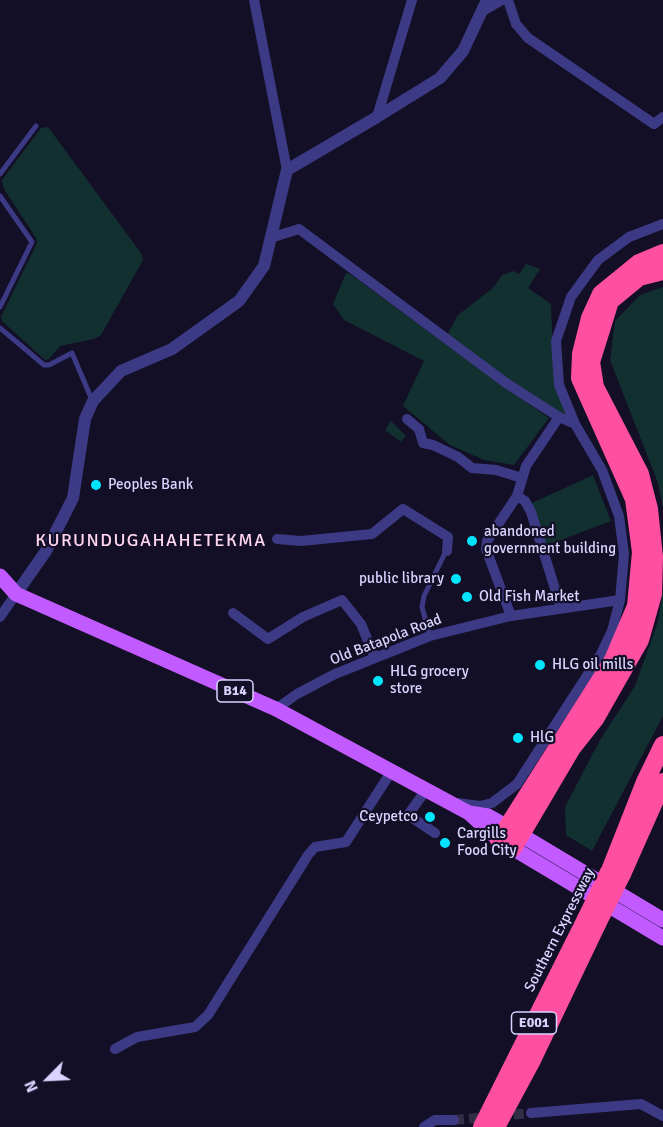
<!DOCTYPE html>
<html>
<head>
<meta charset="utf-8">
<style>
	body { margin:0 }
	#map { position:relative; width:663px; height:1127px; overflow:hidden; background:#130f26; font-family:Signika,sans-serif }
	canvas { display:block }
	.north { position:absolute; left:18px; top:1049px; width:60px; height:60px; -webkit-text-stroke:4px #130f26; paint-order:stroke; rotate:246deg; font-size:16px; font-weight:700; line-height:24px; text-align:center; color:#d9d4ff }
	.north::after { content:''; display:block; margin:auto; width:21px; height:27px; background:#d9d4ff; clip-path:polygon(50% 0,100% 100%,50% 72%,0 100%) }
</style>
</head>
<body>
<div id="map">
<canvas width="663" height="1127"></canvas>
<div class="north">N</div>
</div>
<script>
const g = document.querySelector('canvas').getContext('2d');
g.lineJoin = 'round';
function paint(path, color) { g.fillStyle = color; g.fill(path, 'evenodd'); }
const toPath = rows => new Path2D(rows.map(r => 'M' + r).join(''));
function strokePath(path, color, width, dash) { g.strokeStyle = color; g.lineWidth = width; g.lineCap = dash ? 'butt' : 'round'; g.setLineDash(dash || []); g.stroke(path); }
function label(font, color, halo, rows, align = 'center') {
  g.font = font + ' Signika,sans-serif'; g.lineWidth = 4.5; g.setLineDash([]); g.textBaseline = 'middle'; g.strokeStyle = halo; g.fillStyle = color; for (const [text, x, y, turn = 0] of rows) {
    g.save(); g.translate(x, y); g.rotate((+turn || 0) * Math.PI / 180); g.textAlign = isNaN(turn) ? turn : align; if (halo) g.strokeText(text, 0, 0); g.fillText(text, 0, 0); g.restore();
  }
}
const green = toPath([
	[48,127,141,253,143,260,101,335,94,339,60,346,49,359,45,360,2,321,1,317,37,243,36,238,4,189,2,180,41,128],
	[526,264,540,269,528,288,551,304,553,354,575,424,545,408,447,335,458,315,493,288,502,275,514,271,519,274],
	[346,273,350,274,507,389,549,418,514,465,484,460,450,445,403,406,424,361,344,320,333,304],
	[663,287,663,509,658,483,610,360,615,321,640,295],
	[391,421,406,436,401,442,385,430],
	[593,475,611,521,545,546,532,503],
	[663,589,663,716,592,851,566,835,565,807,600,740,635,686,658,622]
]);
const minorTunnel = toPath([
	[454,1120,531,1113]
]);
const service = toPath([
	[0,174,36,126],
	[0,196,32,242,0,307],
	[0,328,44,365,49,365,72,353,92,400],
	[430,636,422,607,424,596,446,551]
]);
const minor = toPath([
	[254,0,287,170],
	[508,0,516,24,528,38,654,124,663,117],
	[483,11,502,0],
	[377,117,412,0],
	[270,238,299,229,506,383,559,417,575,424],
	[407,419,419,429,423,443,433,445,458,457,472,468,496,470,522,478],
	[517,496,525,501,531,512,561,608],
	[277,539,301,541,372,534,403,509,448,537,447,551],
	[233,613,268,639,303,617,342,600,361,624,375,658],
	[511,616,486,549,487,541,517,496,526,466,559,417],
	[0,617,16,594],
	[276,709,297,694,335,674,430,636,511,616,620,600],
	[426,790,408,815,435,833],
	[457,803,480,806,492,803,517,784,601,654,612,631,620,600,624,554,619,516,602,470,575,424,559,385,556,341,571,297,598,260,629,237,663,224],
	[115,1049,137,1037,195,1027,208,1015,308,855,315,847,346,842,391,772],
	[531,1113,641,1104,663,1116],
	[424,1127,435,1120,454,1120]
]);
const tertiary = toPath([
	[16,594,46,551,73,498,85,419,93,401,121,371,172,349,239,301,264,266,287,170,377,117,440,78,463,51,487,0]
]);
const primary = toPath([
	[0,576,16,594,276,709,469,813,499,840,663,938],
	[469,813,488,816,506,826,663,920]
]);
const motorway = toPath([
	[499,840,613,660,636,606,641,552,634,499,580,378,581,354,590,318,601,294,639,263,663,253],
	[513,848,572,748,595,719,640,640,653,594,654,557,649,509,640,474,595,387,591,362,610,301,639,277,663,271],
	[611,868,645,782,663,745],
	[622,874,663,782],
	[482,1127,586,919],
	[496,1127,531,1062,597,924]
]);
const motorwayBridge = toPath([
	[586,919,609,872],
	[597,924,622,874]
]);
const markers = [
	[96,485,6,"#00e5ff"],
	[472,541,6,"#00e5ff"],
	[456,579,6,"#00e5ff"],
	[467,597,6,"#00e5ff"],
	[540,665,6,"#00e5ff"],
	[378,681,6,"#00e5ff"],
	[518,738,6,"#00e5ff"],
	[430,817,6,"#00e5ff"],
	[445,843,6,"#00e5ff"]
];
const shields = [
	[235,691,36],
	[534,1023,45]
];
const shieldNames = [
	["B14",235,691],
	["E001",534,1023]
];
const poiNames = [
	["Peoples Bank",108,485],
	["abandoned",484,532],
	["government building",484,549],
	["public library",444,579,"right"],
	["Old Fish Market",479,597],
	["HLG oil mills",552,665],
	["HLG grocery",390,672],
	["store",390,689],
	["HlG",530,738],
	["Ceypetco",418,817,"right"],
	["Cargills",457,834],
	["Food City",457,851]
];
const streetNames = [
	["Old Batapola Road",386,640,-21],
	["Southern Expressway",560,930,-63]
];
const quarterNames = [
	["KURUNDUGAHAHETEKMA",151,541]
];
paint(green, '#12302f');
strokePath(minorTunnel, '#312d47', 10, [10, 5]);
strokePath(service, '#3d3a85', 5);
strokePath(minor, '#3d3a85', 10);
strokePath(tertiary, '#3d3a85', 12);
strokePath(primary, '#c25bff', 15);
strokePath(motorway, '#ff4fa3', 18);
strokePath(motorwayBridge, '#ff4fa3', 18);
for (const [x, y, r, color] of markers) { const dot = new Path2D(); dot.arc(x, y, r, 0, 2 * Math.PI); g.fillStyle = color; g.fill(dot); strokePath(dot, '#130f26', 2); }
for (const [x, y, w] of shields) { const box = new Path2D(); box.roundRect(x - w / 2, y - 11, w, 22, 4.5); g.fillStyle = '#130f26'; g.fill(box); strokePath(box, '#d9d4ff', 1.5); }
label('bold 14px', '#d9d4ff', null, shieldNames);
label('15px', '#d9d4ff', '#130f26', poiNames, 'left');
label('15px', '#d9d4ff', '#130f26', streetNames);
g.letterSpacing = '1.5px';
label('18px', '#ffd6f0', '#130f26', quarterNames);
g.letterSpacing = '0px';
</script>
</body>
</html>
